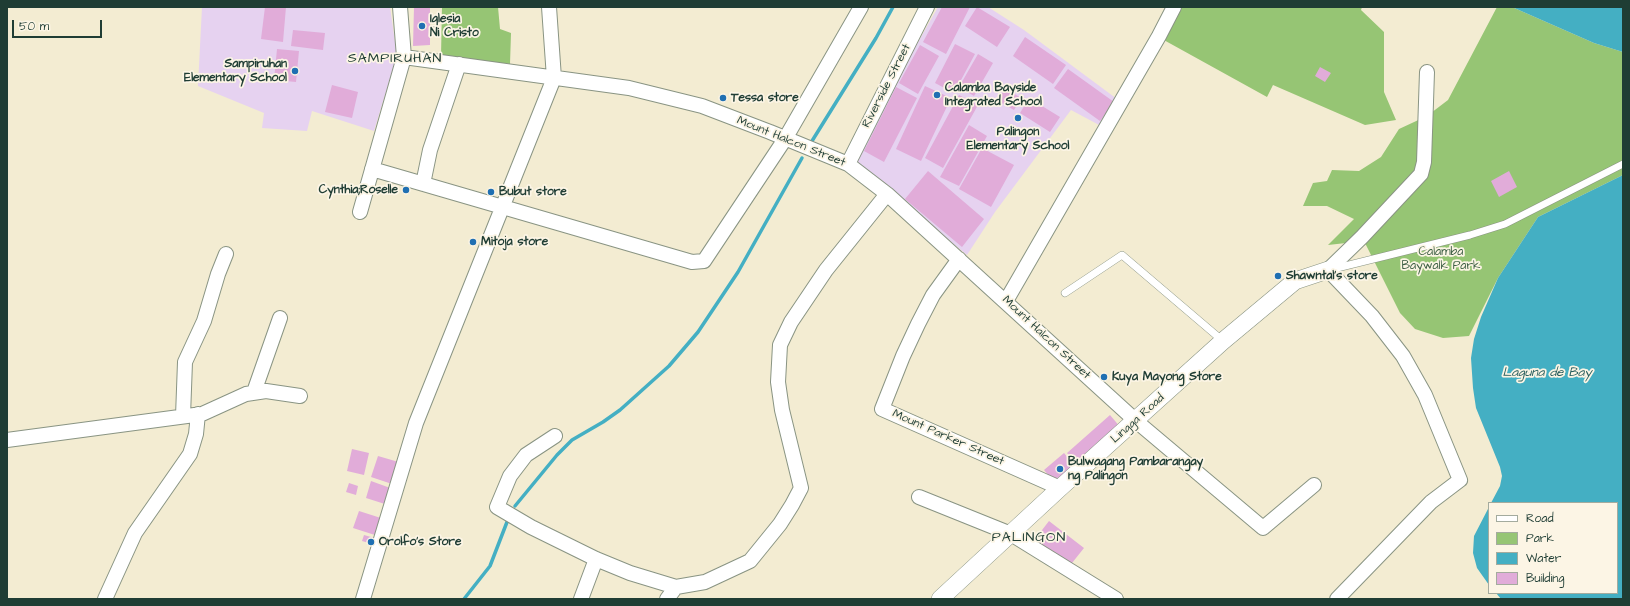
<!DOCTYPE html>
<html>
<head>
<meta charset="utf-8">
<style>
	body { margin:0 }
	#map { position:relative; width:1630px; height:606px; overflow:hidden; background:#f3ecd2; font-family:"Architects Daughter",sans-serif }
	canvas { display:block }
	.frame { position:absolute; inset:0; border:8px solid #1f3d34; pointer-events:none }
	.legend { position:absolute; left:1488px; top:502px; width:130px; height:92px; box-sizing:border-box; background:#fcf5e5; border:1px solid #a4ab9e; margin:0; padding:5px 7px; list-style:none; font-size:12px; color:#1f3d34 }
	.legend li { display:flex; align-items:center; gap:8px; height:20px }
	.legend b { width:20px; border:1px solid #a4ab9e }
	.scale { position:absolute; left:12px; top:20px; width:90px; height:18px; box-sizing:border-box; border:2px solid #1f3d34; border-top:0; padding-left:5px; font-size:12px; line-height:14px; white-space:nowrap; color:#1f3d34; -webkit-text-stroke:3px #fcf5e5; paint-order:stroke }
</style>
</head>
<body>
<div id="map">
<canvas width="1630" height="606"></canvas>
<div class="frame"></div>
<ul class="legend">
<li><b style="height:5px;background:#fff"></b>Road</li>
<li><b style="height:11px;background:#96c574"></b>Park</li>
<li><b style="height:11px;background:#44afc3"></b>Water</li>
<li><b style="height:11px;background:#e1acd9"></b>Building</li>
</ul>
<div class="scale">50 m</div>
</div>
<script>
const g = document.querySelector('canvas').getContext('2d');
g.lineJoin = 'round';
function paint(path, color) { g.fillStyle = color; g.fill(path, 'evenodd'); }
const toPath = rows => new Path2D(rows.map(r => 'M' + r).join(''));
function strokePath(path, color, width, dash) { g.strokeStyle = color; g.lineWidth = width; g.lineCap = dash ? 'butt' : 'round'; g.setLineDash(dash || []); g.stroke(path); }
function label(font, color, halo, rows, align = 'center') {
  g.font = font + ' "Architects Daughter",sans-serif'; g.lineWidth = 3.5; g.setLineDash([]); g.textBaseline = 'middle'; g.strokeStyle = halo; g.fillStyle = color; for (const [text, x, y, turn = 0] of rows) {
    g.save(); g.translate(x, y); g.rotate((+turn || 0) * Math.PI / 180); g.textAlign = isNaN(turn) ? turn : align; if (halo) g.strokeText(text, 0, 0); g.fillText(text, 0, 0); g.restore();
  }
}
const built = toPath([
	[202,7,390,7,397,56,374,131,312,111,307,131,262,128,264,113,198,86],
	[938,7,988,7,1024,30,1117,99,1101,126,1071,110,995,212,967,255,851,160]
]);
const green = toPath([
	[442,7,498,7,500,29,511,33,510,64,441,56],
	[1182,7,1362,7,1361,10,1384,32,1384,92,1396,120,1365,125,1273,85,1267,97,1162,39],
	[1497,7,1512,7,1594,43,1623,52,1623,175,1538,217,1498,278,1469,336,1443,338,1415,329,1400,313,1364,241,1328,245,1354,219,1327,206,1303,206,1313,183,1327,181,1332,170,1359,171,1381,157,1399,129,1427,116,1448,100]
]);
const water = toPath([
	[1512,7,1623,7,1623,52,1594,43],
	[1623,175,1623,599,1501,599,1496,593,1617,593,1617,503,1491,503,1500,486,1502,476,1500,467,1476,408,1473,388,1471,358,1474,339,1481,317,1498,278,1538,217],
	[1489,507,1489,585,1477,568,1473,553,1474,536]
]);
const stream = toPath([
	[812,141,876,38,893,7],
	[515,506,557,455,572,440,603,422,620,410,669,366,698,332,738,272,802,158],
	[464,599,490,566,507,522]
]);
const building = toPath([
	[265,7,286,7,283,42,261,39],
	[414,7,430,7,430,45,413,46],
	[942,7,970,7,946,54,923,42],
	[977,7,1010,27,997,47,965,26],
	[293,30,325,33,323,50,291,46],
	[1025,37,1066,65,1053,84,1013,56],
	[955,44,975,54,954,93,935,83],
	[920,45,939,56,918,94,899,83],
	[277,49,299,51,296,82,274,80],
	[978,54,993,63,974,96,959,87],
	[1320,67,1331,73,1325,82,1315,76],
	[1068,69,1114,102,1100,121,1054,88],
	[332,85,358,92,352,118,325,112],
	[925,86,951,98,921,161,896,149],
	[896,87,917,98,884,162,864,151],
	[1005,88,1021,98,1014,110,998,101],
	[959,95,978,105,943,168,925,158],
	[1029,98,1060,117,1050,132,1020,113],
	[969,125,987,136,959,186,940,177],
	[982,148,1014,165,991,207,959,189],
	[928,171,984,219,962,247,905,199],
	[1509,171,1517,187,1499,197,1491,181],
	[1110,415,1121,428,1078,466,1067,453],
	[352,449,369,453,364,475,347,471],
	[1064,453,1076,467,1056,484,1044,470],
	[378,456,402,463,395,485,371,477],
	[371,481,393,489,388,505,366,498],
	[349,483,358,486,356,495,346,492],
	[359,511,384,519,378,536,353,528],
	[1049,521,1084,548,1068,568,1032,543],
	[364,535,378,539,376,545,362,541]
]);
const service = toPath([
	[1333,269,1470,235,1505,224,1623,164],
	[1065,293,1122,255,1223,341]
]);
const minor = toPath([
	[404,57,629,88,702,106,770,132,848,164,887,194,1136,421,1263,528,1314,485],
	[848,164,927,7],
	[372,169,692,262,704,261,785,139,861,7],
	[423,184,430,150,459,64],
	[360,212,404,57,400,7],
	[959,259,933,295,918,324,903,356,882,409,1060,488],
	[1006,301,1159,36,1174,7],
	[254,392,280,318],
	[183,416,185,362,204,321,218,274,226,254],
	[555,436,526,455,510,476,497,507,531,527,596,559,630,573,676,587],
	[7,440,202,414,246,394,266,391,300,396],
	[919,497,1011,534,1116,599],
	[105,599,135,533,190,454,196,434,198,414],
	[363,599,416,423,554,78,549,7],
	[581,599,596,559],
	[667,599,676,587,705,582,750,561,780,524,792,505,801,488,782,410,778,382,780,345,791,322,826,270,887,194],
	[1337,599,1431,502,1460,480,1425,395,1403,356,1372,316,1328,270,1362,237,1421,174,1424,162,1427,72]
]);
const tertiary = toPath([
	[940,599,1060,488,1223,341,1295,281,1328,270]
]);
const markers = [
	[422,26,4,"#1f6fb2"],
	[295,71,4,"#1f6fb2"],
	[937,95,4,"#1f6fb2"],
	[723,98,4,"#1f6fb2"],
	[1018,118,4,"#1f6fb2"],
	[406,190,4,"#1f6fb2"],
	[491,192,4,"#1f6fb2"],
	[473,242,4,"#1f6fb2"],
	[1278,276,4,"#1f6fb2"],
	[1104,377,4,"#1f6fb2"],
	[1060,469,4,"#1f6fb2"],
	[371,542,4,"#1f6fb2"]
];
const poiNames = [
	["Iglesia",430,19],
	["Ni Cristo",430,33],
	["Sampiruhan",287,64,"right"],
	["Elementary School",287,78,"right"],
	["Calamba Bayside",945,88],
	["Integrated School",945,102],
	["Tessa store",731,98],
	["Palingon",1018,132,"center"],
	["Elementary School",1018,146,"center"],
	["Cynthia;Roselle",398,190,"right"],
	["Bubut store",499,192],
	["Mitoja store",481,242],
	["Shawntal's store",1286,276],
	["Kuya Mayong Store",1112,377],
	["Bulwagang Pambarangay",1068,462],
	["ng Palingon",1068,476],
	["Orolfo's Store",379,542]
];
const streetNames = [
	["Riverside Street",887,86,-63],
	["Mount Halcon Street",791,142,22],
	["Mount Halcon Street",1046,338,43],
	["Lingga Road",1138,419,-42],
	["Mount Parker Street",948,438,24]
];
const parkNames = [
	["Calamba",1441,252],
	["Baywalk Park",1441,266]
];
const waterNames = [
	["Laguna de Bay",1547,373]
];
const quarterNames = [
	["SAMPIRUHAN",395,59],
	["PALINGON",1029,538]
];
paint(built, '#e6d2f0');
paint(green, '#96c574');
paint(water, '#44afc3');
strokePath(stream, '#44afc3', 3.5);
paint(building, '#e1acd9');
strokePath(service, '#899483', 8);
strokePath(minor, '#899483', 16);
strokePath(tertiary, '#899483', 18);
strokePath(service, '#fff', 7);
strokePath(minor, '#fff', 14);
strokePath(tertiary, '#fff', 17);
for (const [x, y, r, color] of markers) { const dot = new Path2D(); dot.arc(x, y, r, 0, 2 * Math.PI); g.fillStyle = color; g.fill(dot); strokePath(dot, '#fcf5e5', 1.5); }
label('bold 12px', '#1f3d34', '#fcf5e5', poiNames, 'left');
label('12px', '#1f3d34', '#fcf5e5', streetNames);
label('12px', '#3d5f44', '#fcf5e5', parkNames);
label('italic 13px', '#2a5f5f', '#fcf5e5', waterNames);
g.letterSpacing = '1px';
label('14px', '#1f3d34', '#fcf5e5', quarterNames);
g.letterSpacing = '0px';
</script>
</body>
</html>
